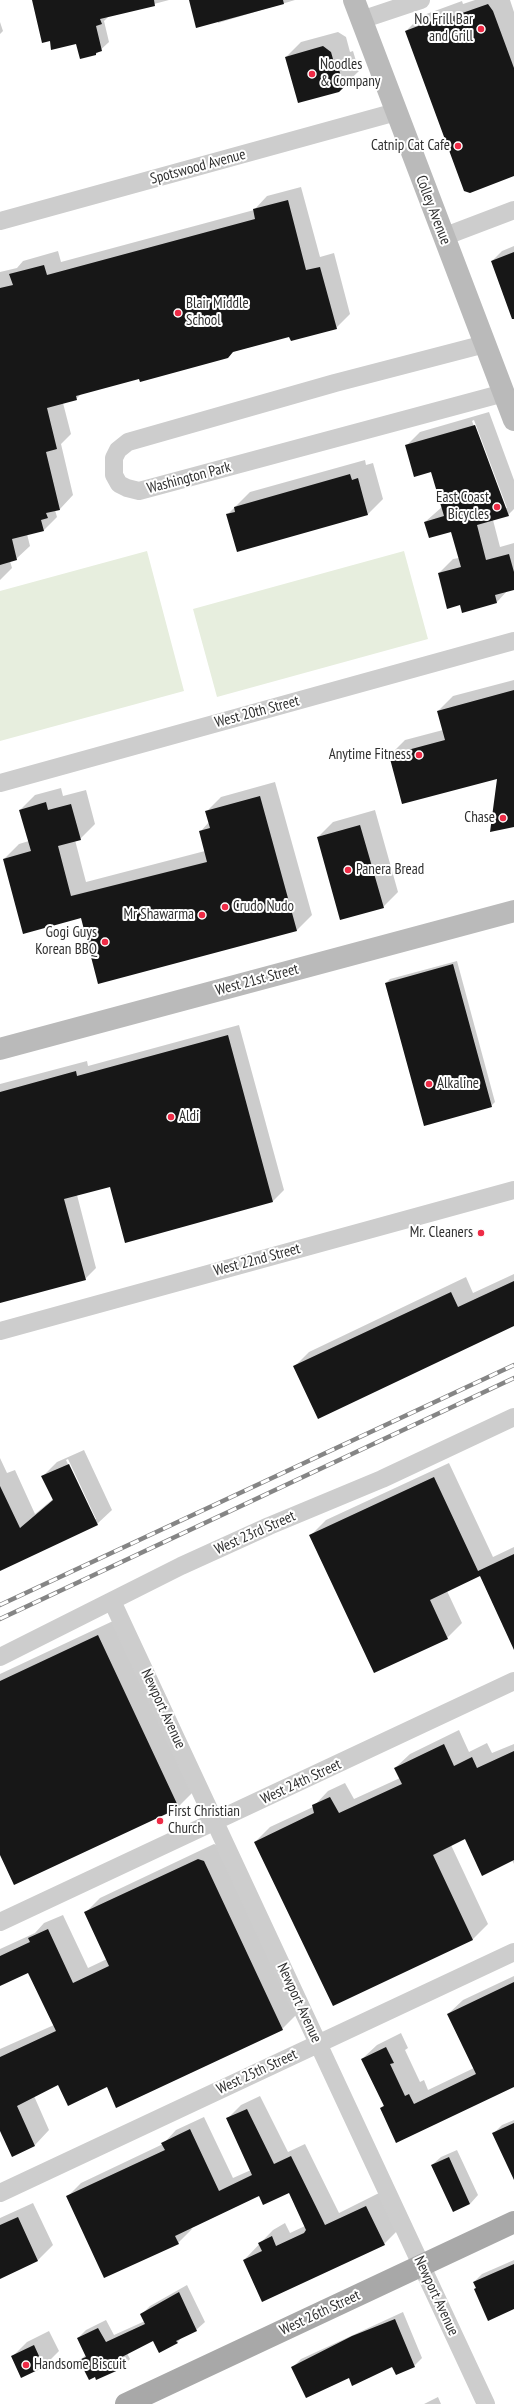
<!DOCTYPE html>
<html>
<head>
<meta charset="utf-8">
<style>
	body { margin:0 }
	canvas { display:block; background:#fff }
</style>
</head>
<body>
<canvas width="514" height="2404"></canvas>
<script>
const g = document.querySelector('canvas').getContext('2d');
g.lineJoin = 'round';
function paint(path, color) { g.fillStyle = color; g.fill(path, 'evenodd'); }
const toPath = rows => new Path2D(rows.map(r => 'M' + r).join(''));
function strokePath(path, color, width, dash) { g.strokeStyle = color; g.lineWidth = width; g.lineCap = dash ? 'butt' : 'round'; g.setLineDash(dash || []); g.stroke(path); }
function label(font, color, halo, rows, align = 'center') {
  g.font = font + ' "PT Sans Narrow",sans-serif'; g.lineWidth = 4; g.setLineDash([]); g.textBaseline = 'middle'; g.strokeStyle = halo; g.fillStyle = color; for (const [text, x, y, turn = 0] of rows) {
    g.save(); g.translate(x, y); g.rotate((+turn || 0) * Math.PI / 180); g.textAlign = isNaN(turn) ? turn : align; if (halo) g.strokeText(text, 0, 0); g.fillText(text, 0, 0); g.restore();
  }
}
const green = toPath([
	[147,551,184,691,0,741,0,591],
	[404,551,428,639,217,697,193,609]
]);
const shadow = toPath([
	[33,0,169,0,109,16,104,21,109,42,96,54,76,43,50,40],
	[213,0,295,0,218,23],
	[475,0,510,0,514,12,514,175,406,31,421,16,462,1,463,4],
	[0,22,3,31,0,34],
	[338,32,346,37,350,52,353,51,359,71,338,91,286,57,301,42],
	[301,187,320,257,334,253,350,314,336,328,290,336,82,393,76,399,63,403,71,434,61,444,73,495,60,509,55,510,57,517,43,531,27,534,30,546,16,559,10,561,12,568,0,580,0,272,17,268,23,261,58,251,61,262,254,210,267,196],
	[514,246,514,320,492,261,502,251],
	[489,412,514,480,514,509,508,515,493,520,500,547,514,543,514,589,508,590,497,602,463,612,461,604,439,573,453,559,459,558,452,531,425,522,442,507,432,470,406,446,420,432],
	[474,420,507,508,504,508,472,421],
	[365,460,366,465,373,463,383,499,368,514,227,515,250,492],
	[514,680,514,774,390,755,405,740,443,730,438,711,453,696],
	[275,782,312,915,297,930,82,917,4,859,19,844,29,841,20,810,35,795,61,788,63,796,86,790,95,824,80,839,75,840,86,882,205,851,200,832,209,822,206,812,221,797],
	[375,810,398,892,383,907,318,837,333,822],
	[457,961,495,1102,491,1106,386,983,390,979],
	[239,1025,284,1190,273,1201,126,1241,111,1185,77,1195,96,1268,85,1279,0,1302,0,1084,87,1061,88,1066],
	[514,1274,514,1325,294,1367,309,1352,466,1277,473,1293],
	[84,1450,112,1510,97,1524,0,1570,0,1458,7,1473,15,1470,35,1514,53,1499,42,1477,57,1462],
	[68,1459,96,1519,94,1519,66,1460],
	[449,1463,493,1557,514,1547,514,1648,480,1575,447,1591,462,1623,447,1638,311,1535,326,1520],
	[113,1621,193,1792,178,1807,0,1852,0,1674],
	[459,1730,469,1752,487,1743,492,1753,514,1744,514,1864,512,1860,466,1838,451,1845,488,1924,473,1939,333,2004,255,1842,270,1827,313,1807,328,1791,345,1783,354,1799,400,1778,395,1768,410,1754],
	[214,1844,219,1846,297,2014,282,2029,107,2086,59,2084,34,2096,49,2130,35,2145,0,2129,0,2049,54,2025,29,1972,0,1985,0,1949,35,1933,44,1923,63,1915,88,1968,107,1959,85,1913,100,1898],
	[514,1976,514,2086,397,2142,381,2108,384,2105,362,2059,377,2045,401,2033,408,2048,405,2050,420,2082,424,2080,428,2090,474,2068,448,2014,463,2000],
	[260,2096,288,2152,305,2144,339,2213,379,2193,398,2230,384,2244,244,2260,273,2230,285,2223,290,2233,305,2226,289,2192,260,2195,191,2228,192,2229,178,2243,67,2197,81,2183,163,2144,176,2130,204,2117,233,2178,251,2170,227,2119,241,2105],
	[514,2120,514,2178,494,2133,502,2125],
	[457,2150,478,2195,470,2204,432,2165,441,2157],
	[33,2203,53,2245,38,2260,0,2278,0,2218],
	[514,2260,514,2307,477,2287,474,2282,482,2274],
	[187,2285,205,2322,196,2330,183,2336,177,2343,154,2339,127,2353,130,2359,122,2367,80,2360,86,2355,78,2338,86,2330,106,2320,114,2335,145,2321,142,2314,150,2306],
	[403,2312,422,2358,414,2366,393,2366,349,2377,292,2368,301,2359],
	[49,2331,59,2351,44,2366,21,2377,12,2357,27,2342],
	[438,2397,441,2404,424,2404]
]);
const building = toPath([
	[32,0,154,0,155,6,100,19,102,24,96,26,102,51,96,53,96,55,80,59,76,44,51,50,50,41,42,43],
	[189,0,283,0,284,4,196,28],
	[488,4,493,11,514,68,514,176,470,193,464,191,405,31,447,15,448,18],
	[323,46,331,52,335,66,338,66,344,87,339,92,298,103,285,57],
	[288,200,306,270,320,267,337,329,291,341,289,337,233,352,228,358,140,382,139,379,76,396,77,400,47,408,57,449,46,452,60,510,46,513,48,518,41,520,44,531,12,539,17,560,0,565,0,288,13,285,9,274,44,265,47,275,255,219,253,209],
	[514,252,514,319,512,319,491,261],
	[475,425,509,516,477,525,486,560,509,554,514,572,514,590,495,595,497,603,462,613,460,605,447,609,438,573,461,567,451,532,429,538,424,522,444,516,431,472,414,477,405,445],
	[350,474,352,480,358,478,368,515,237,552,226,514,235,512,234,507],
	[514,690,514,827,490,832,497,779,402,804,389,755,445,740,437,711],
	[260,796,297,931,98,984,81,918,23,934,3,859,31,851,19,810,46,802,48,810,71,804,81,840,58,846,71,896,207,862,199,831,210,828,205,811],
	[360,825,384,908,340,920,317,837],
	[453,964,492,1107,424,1126,385,983],
	[228,1035,273,1202,125,1243,110,1187,64,1199,86,1280,0,1303,0,1092,76,1071,77,1076],
	[514,1281,514,1326,318,1419,293,1366,451,1292,458,1307],
	[69,1464,98,1525,0,1571,0,1486,20,1528,53,1500,41,1476],
	[434,1477,478,1571,514,1554,514,1650,480,1576,430,1600,448,1639,374,1673,309,1535],
	[98,1635,179,1808,14,1885,0,1855,0,1681],
	[444,1744,454,1766,472,1757,477,1768,514,1751,514,1860,482,1876,465,1839,433,1855,473,1940,333,2006,254,1842,314,1813,312,1805,330,1797,339,1813,402,1784,394,1768],
	[198,1859,204,1861,283,2030,116,2108,107,2087,68,2106,58,2085,17,2106,35,2146,12,2157,0,2131,0,2057,56,2031,28,1973,0,1986,0,1956,30,1942,28,1938,48,1929,73,1983,109,1966,84,1912],
	[514,1982,514,2087,396,2143,380,2108,384,2106,361,2059,386,2047,394,2063,390,2064,405,2096,409,2094,414,2104,476,2074,447,2014],
	[247,2109,274,2164,291,2156,325,2225,366,2206,385,2245,262,2302,243,2260,262,2251,258,2243,272,2236,276,2246,304,2233,306,2230,289,2193,263,2205,259,2196,175,2236,179,2244,104,2278,66,2196,165,2150,161,2143,190,2129,219,2191,252,2175,226,2118],
	[514,2123,514,2180,492,2133],
	[449,2157,470,2204,453,2212,431,2165],
	[18,2217,38,2261,0,2279,0,2225],
	[514,2264,514,2309,488,2321,474,2289,476,2288,473,2282],
	[179,2292,197,2331,176,2341,178,2343,159,2353,153,2341,118,2359,123,2368,96,2380,95,2377,89,2380,79,2360,86,2357,77,2338,98,2328,106,2342,145,2324,140,2314],
	[395,2319,415,2367,396,2375,392,2367,352,2386,349,2378,306,2398,291,2367,352,2336],
	[34,2345,44,2367,21,2378,11,2356]
]);
const minor = toPath([
	[361,20,421,0],
	[0,221,396,112],
	[443,237,514,210],
	[485,344,335,383,128,442,118,450,114,458,114,475,119,484,127,488,139,491,504,393],
	[0,783,514,641],
	[0,1331,514,1190],
	[112,1601,486,2404],
	[0,1657,181,1566,269,1526,382,1479,514,1417],
	[0,1922,514,1681],
	[0,2193,514,1952]
]);
const secondary = toPath([
	[354,0,514,420],
	[0,1049,514,911]
]);
const primary = toPath([
	[126,2404,514,2222]
]);
const rail = toPath([
	[0,1605,514,1365],
	[0,1619,514,1378]
]);
const markers = [
	[481,29,4,"#ee2b46"],
	[312,74,4,"#ee2b46"],
	[458,146,4,"#ee2b46"],
	[178,313,4,"#ee2b46"],
	[497,507,4,"#ee2b46"],
	[419,755,4,"#ee2b46"],
	[503,818,4,"#ee2b46"],
	[348,870,4,"#ee2b46"],
	[225,907,4,"#ee2b46"],
	[202,915,4,"#ee2b46"],
	[105,942,4,"#ee2b46"],
	[429,1084,4,"#ee2b46"],
	[171,1117,4,"#ee2b46"],
	[481,1233,4,"#ee2b46"],
	[160,1821,4,"#ee2b46"],
	[26,2365,4,"#ee2b46"]
];
const poiNames = [
	["No Frill Bar",473,20],
	["and Grill",473,37],
	["Noodles",320,65,"left"],
	["& Company",320,82,"left"],
	["Catnip Cat Cafe",450,146],
	["Blair Middle",186,304,"left"],
	["School",186,321,"left"],
	["East Coast",489,498],
	["Bicycles",489,515],
	["Anytime Fitness",411,755],
	["Chase",495,818],
	["Panera Bread",356,870,"left"],
	["Crudo Nudo",233,907,"left"],
	["Mr Shawarma",194,915],
	["Gogi Guys",97,933],
	["Korean BBQ",97,950],
	["Alkaline",437,1084,"left"],
	["Aldi",179,1117,"left"],
	["Mr. Cleaners",473,1233],
	["First Christian",168,1812,"left"],
	["Church",168,1829,"left"],
	["Handsome Biscuit",34,2365,"left"]
];
const streetNames = [
	["Spotswood Avenue",198,167,-15],
	["Colley Avenue",433,210,69],
	["Washington Park",189,478,-15],
	["West 20th Street",257,712,-15],
	["West 21st Street",257,980,-15],
	["West 22nd Street",257,1260,-15],
	["West 23rd Street",255,1533,-24],
	["Newport Avenue",163,1709,65],
	["West 24th Street",301,1782,-25],
	["Newport Avenue",299,2003,65],
	["West 25th Street",257,2072,-25],
	["Newport Avenue",436,2296,65],
	["West 26th Street",320,2313,-25]
];
paint(green, '#e7eede');
paint(shadow, '#0003');
paint(building, '#171717');
strokePath(minor, '#cdcdcd', 18);
strokePath(secondary, '#bababa', 22);
strokePath(primary, '#a8a8a8', 22);
strokePath(rail, '#858585', 4.5);
strokePath(rail, '#fff', 3, [9]);
for (const [x, y, r, color] of markers) { const dot = new Path2D(); dot.arc(x, y, r, 0, 2 * Math.PI); g.fillStyle = color; g.fill(dot); strokePath(dot, '#fff', 1.5); }
label('15px', '#303030', '#fff', poiNames, 'right');
label('15px', '#303030', '#fff', streetNames);
</script>
</body>
</html>
